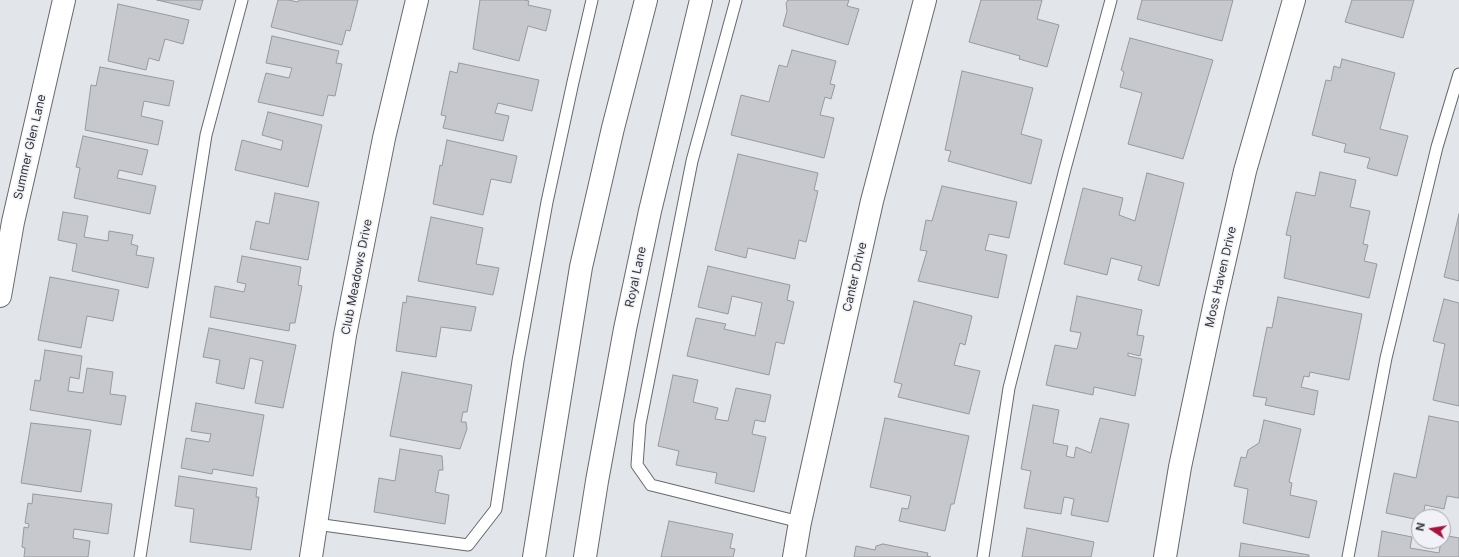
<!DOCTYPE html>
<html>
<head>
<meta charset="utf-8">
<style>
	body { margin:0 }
	#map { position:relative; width:1459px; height:557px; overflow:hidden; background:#e2e5ea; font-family:Inter,sans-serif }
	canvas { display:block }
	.north { position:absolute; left:1411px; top:509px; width:40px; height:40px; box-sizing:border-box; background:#f0f2f8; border:1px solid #a6a7ac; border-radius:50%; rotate:282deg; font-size:11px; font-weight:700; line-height:16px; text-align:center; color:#363739 }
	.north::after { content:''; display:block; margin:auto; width:14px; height:18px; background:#a9113a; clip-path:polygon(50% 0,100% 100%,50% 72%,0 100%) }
</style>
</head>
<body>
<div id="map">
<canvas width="1459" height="557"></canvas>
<div class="north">N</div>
</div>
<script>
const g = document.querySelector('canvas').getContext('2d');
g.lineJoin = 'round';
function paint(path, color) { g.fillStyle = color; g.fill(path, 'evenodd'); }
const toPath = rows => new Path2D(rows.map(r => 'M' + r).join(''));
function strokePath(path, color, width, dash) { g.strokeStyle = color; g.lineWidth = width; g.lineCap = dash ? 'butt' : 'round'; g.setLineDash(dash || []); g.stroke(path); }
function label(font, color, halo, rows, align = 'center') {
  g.font = font + ' Inter,sans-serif'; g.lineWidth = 3; g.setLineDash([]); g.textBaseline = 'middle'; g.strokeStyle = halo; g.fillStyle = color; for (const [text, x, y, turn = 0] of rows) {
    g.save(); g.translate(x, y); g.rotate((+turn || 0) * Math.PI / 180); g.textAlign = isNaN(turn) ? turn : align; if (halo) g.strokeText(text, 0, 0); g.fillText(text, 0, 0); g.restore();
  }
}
const building = toPath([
	[157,0,203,0,200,10,157,0],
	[278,0,288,0,298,2,299,0,358,0,350,31,346,30,342,45,271,27,278,0],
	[480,0,524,0,529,1,528,5,551,10,546,31,528,26,519,61,473,49,480,0],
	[788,0,849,0,847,6,859,9,848,45,783,26,787,11,786,3,788,0],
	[981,0,1042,0,1037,19,1059,25,1047,67,1019,59,1020,56,969,42,981,0],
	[1142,0,1233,0,1222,41,1137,19,1142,0],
	[1352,0,1414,0,1403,38,1345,22,1352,0],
	[118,4,189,20,183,44,165,39,159,61,149,58,146,70,108,61,118,4],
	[272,36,339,51,336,63,342,64,335,96,328,95,323,116,258,102,266,73,289,78,292,68,266,63,272,36],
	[1130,38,1213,60,1183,159,1128,144,1142,93,1120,87,1124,72,1121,70,1130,38],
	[792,50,836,61,830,84,835,85,831,99,825,97,820,115,834,118,824,158,731,135,741,95,769,102,779,65,787,67,792,50],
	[1342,59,1395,73,1380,129,1408,136,1397,176,1367,168,1370,158,1344,152,1346,144,1312,135,1326,80,1331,81,1334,66,1340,68,1342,59],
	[459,63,539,80,532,111,498,103,495,113,509,116,503,141,443,128,446,116,441,115,450,71,457,73,459,63],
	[100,67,174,81,169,106,144,101,141,116,163,121,158,145,85,130,91,85,96,86,100,67],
	[962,71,1033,88,1021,134,1042,140,1031,184,948,161,951,151,945,150,962,71],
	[268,112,322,125,308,187,235,170,242,140,281,150,283,141,262,135,268,112],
	[83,136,148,150,142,175,119,170,117,178,156,186,150,214,74,198,80,168,76,167,83,136],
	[447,140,517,156,511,183,491,179,483,215,433,204,440,165,442,166,447,140],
	[738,154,818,173,814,190,818,191,806,242,799,240,795,259,748,248,746,258,715,250,738,154],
	[1320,172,1356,180,1350,207,1370,211,1363,244,1368,245,1364,261,1377,264,1369,298,1284,278,1291,236,1286,235,1296,192,1315,196,1320,172],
	[1147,173,1184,183,1159,286,1138,280,1142,266,1111,258,1107,275,1064,264,1083,188,1123,198,1119,215,1135,221,1147,173],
	[942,186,1017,202,1009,238,989,234,985,250,1007,255,998,298,918,281,927,251,920,250,926,220,932,221,942,186],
	[275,193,319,202,308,260,250,249,256,221,269,224,275,193],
	[63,212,88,216,84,237,108,241,109,231,133,235,131,244,138,246,136,255,154,258,148,288,72,271,77,244,58,240,63,212],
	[1459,214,1459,281,1444,277,1459,214],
	[431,217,483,228,476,264,499,268,493,295,418,281,431,217],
	[242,256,301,267,298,285,302,286,295,323,290,323,289,331,210,317,215,286,244,292,246,284,237,282,242,256],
	[708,266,790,285,787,300,794,302,784,344,776,342,769,375,687,356,696,318,726,324,724,329,755,336,762,303,732,296,728,314,698,307,708,266],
	[50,277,119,290,113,321,87,316,81,348,38,340,50,277],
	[407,296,476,307,471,331,441,327,436,357,396,351,403,302,406,303,407,296],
	[1077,296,1142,310,1137,335,1144,336,1140,356,1128,353,1128,356,1142,359,1135,396,1094,387,1093,395,1046,385,1055,345,1077,349,1081,333,1070,331,1077,296],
	[1278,297,1362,314,1349,380,1310,372,1309,377,1304,376,1301,387,1318,391,1314,415,1265,405,1267,398,1253,396,1267,327,1272,328,1278,297],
	[1444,299,1459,303,1459,406,1433,400,1445,344,1433,341,1444,299],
	[914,301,972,316,965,345,960,343,954,365,980,371,969,414,898,397,902,384,894,382,914,301],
	[209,328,296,345,283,408,255,403,263,361,250,358,244,389,216,383,220,360,203,357,209,328],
	[45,350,82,356,79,379,70,377,68,391,83,393,87,368,113,372,110,394,126,396,121,425,30,410,35,380,40,381,45,350],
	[402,372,472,385,467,412,463,412,461,422,466,422,467,429,460,449,390,436,402,372],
	[673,375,698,380,693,402,718,408,715,419,728,421,736,388,771,395,765,422,755,420,752,434,766,437,754,492,715,483,717,473,676,465,679,451,658,446,673,375],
	[196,403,264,415,253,476,213,469,212,474,181,468,186,438,209,442,211,434,191,431,196,403],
	[1033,405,1059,410,1053,443,1068,446,1066,456,1074,458,1076,447,1091,453,1100,418,1129,424,1108,522,1071,515,1074,499,1064,497,1061,514,1024,508,1031,471,1021,469,1033,405],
	[1429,416,1459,422,1459,498,1447,496,1444,509,1425,505,1423,517,1419,517,1419,520,1386,513,1394,473,1416,478,1429,416],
	[885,418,969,436,954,504,951,504,945,531,899,521,902,508,908,509,911,496,870,487,885,418],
	[1264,420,1301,429,1289,482,1292,483,1290,495,1317,501,1309,538,1243,523,1248,489,1234,486,1241,457,1246,458,1248,450,1259,443,1264,420],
	[31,423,91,430,81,492,21,483,31,423],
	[400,449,442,456,443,470,439,470,435,492,449,495,445,524,374,512,379,478,395,481,400,449],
	[179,476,257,488,256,497,259,497,251,550,190,542,194,509,175,506,179,476],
	[33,494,112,504,108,534,74,529,73,538,90,541,88,557,24,557,25,548,22,547,24,527,28,528,29,524,25,523,28,503,32,504,33,494],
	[669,521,733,534,730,548,735,549,733,557,661,557,669,521],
	[1027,528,1094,542,1091,557,1022,557,1027,528],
	[1382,531,1412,537,1410,548,1439,553,1441,541,1443,541,1443,535,1459,538,1459,557,1378,557,1382,531],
	[1241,543,1309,555,1309,557,1239,557,1241,543],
	[883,544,928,553,927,556,931,557,854,557,856,546,875,550,876,546,883,544]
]);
const lane = toPath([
	[736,0,692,161,640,424,637,465,651,485,800,522],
	[316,524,468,545,496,509,518,361,547,202,573,82,592,0],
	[140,557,206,135,242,0],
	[983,557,1009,388,1065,169,1111,0],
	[1348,557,1386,358,1437,147,1459,74]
]);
const street = toPath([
	[0,296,13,222,64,0],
	[311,557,345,335,384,138,417,0],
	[794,557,800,522,872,201,925,0],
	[1165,557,1180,467,1214,307,1245,171,1294,0]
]);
const secondary = toPath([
	[534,557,581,267,613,128,646,0],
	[585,557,597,481,625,329,650,211,701,0]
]);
const streetNames = [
	["Summer Glen Lane",30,147,-77],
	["Club Meadows Drive",357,277,-79],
	["Royal Lane",636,277,-78],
	["Canter Drive",855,277,-77],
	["Moss Haven Drive",1221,277,-77]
];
paint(building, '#c6c8cd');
strokePath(building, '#97999e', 1);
strokePath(lane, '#67696e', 13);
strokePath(street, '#67696e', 24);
strokePath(secondary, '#67696e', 24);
strokePath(lane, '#fff', 11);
strokePath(street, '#fff', 22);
strokePath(secondary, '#fff', 22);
label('12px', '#363739', '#f0f2f8', streetNames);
</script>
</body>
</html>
